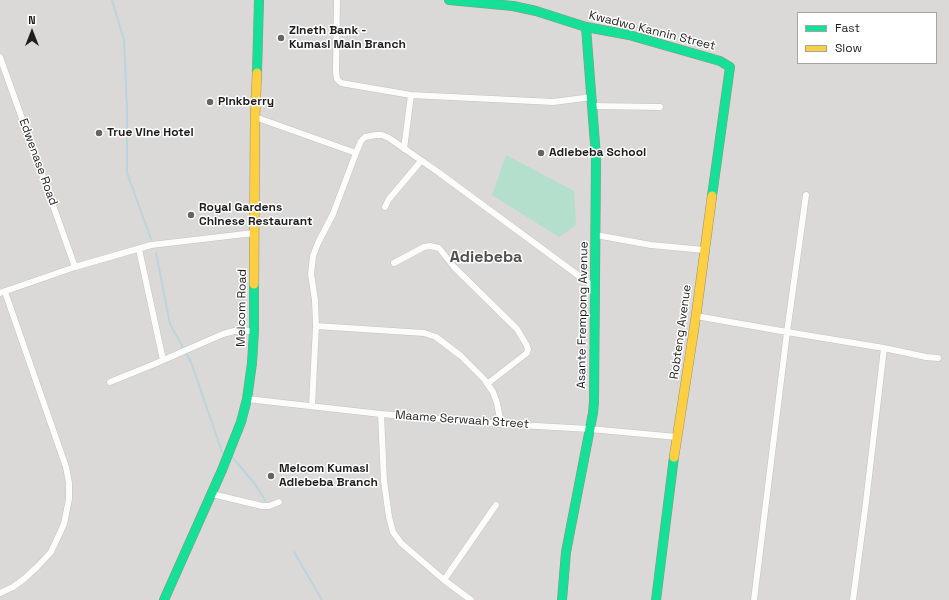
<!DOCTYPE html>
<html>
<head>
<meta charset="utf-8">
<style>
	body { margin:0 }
	#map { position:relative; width:949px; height:600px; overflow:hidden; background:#ebe9e5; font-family:"Space Grotesk",sans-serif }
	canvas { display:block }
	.legend { position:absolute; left:797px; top:12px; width:140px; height:52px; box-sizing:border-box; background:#fff; border:1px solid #a5a5a5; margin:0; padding:5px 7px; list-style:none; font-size:12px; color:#1d1d1d }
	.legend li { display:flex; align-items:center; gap:8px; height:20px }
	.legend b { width:20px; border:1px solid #a5a5a5 }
	.north { position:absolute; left:12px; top:12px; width:40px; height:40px; -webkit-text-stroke:3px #fff; paint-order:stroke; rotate:0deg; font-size:11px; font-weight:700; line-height:16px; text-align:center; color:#1d1d1d }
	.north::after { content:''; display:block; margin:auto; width:14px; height:18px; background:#1d1d1d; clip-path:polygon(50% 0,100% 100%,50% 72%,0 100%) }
</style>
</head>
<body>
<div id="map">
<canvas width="949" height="600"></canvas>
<ul class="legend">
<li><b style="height:5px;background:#16e098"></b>Fast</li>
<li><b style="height:5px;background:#ffcf43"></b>Slow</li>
</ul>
<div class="north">N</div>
</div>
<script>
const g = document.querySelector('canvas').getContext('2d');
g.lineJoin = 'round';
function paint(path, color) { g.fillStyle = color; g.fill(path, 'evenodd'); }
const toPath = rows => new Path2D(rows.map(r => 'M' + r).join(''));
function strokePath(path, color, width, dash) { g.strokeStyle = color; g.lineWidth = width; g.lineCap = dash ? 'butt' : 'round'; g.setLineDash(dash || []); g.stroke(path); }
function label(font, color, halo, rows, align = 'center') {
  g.font = font + ' "Space Grotesk",sans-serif'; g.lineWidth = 3; g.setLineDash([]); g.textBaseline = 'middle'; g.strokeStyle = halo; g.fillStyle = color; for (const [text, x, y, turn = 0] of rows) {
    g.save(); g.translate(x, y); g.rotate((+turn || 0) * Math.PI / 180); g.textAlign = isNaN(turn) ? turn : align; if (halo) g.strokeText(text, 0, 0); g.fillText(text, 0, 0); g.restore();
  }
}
const residential = toPath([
	[0,0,949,0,949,600,0,600],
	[798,13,936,13,936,63,798,63]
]);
const pitch = toPath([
	[506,155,574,191,576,225,559,237,492,195]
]);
const stream = toPath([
	[112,0,124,40,127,108,127,173,151,239],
	[156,253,170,324,191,362,222,452],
	[233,458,255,484,265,500],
	[294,552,322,600]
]);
const street = toPath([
	[337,0,336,72,337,79,341,83,411,95,553,102,592,97],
	[0,57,75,267],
	[593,106,660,107],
	[255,117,356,153,361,141,365,137,376,135,382,135,389,138,438,172,594,287],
	[404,149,411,95],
	[806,195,787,332,884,348,866,502,853,600],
	[385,207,389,199,421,161],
	[596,235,651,245,704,250],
	[139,249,163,360],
	[394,263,424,247,430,246,439,248,454,267,517,329,526,344,528,349,527,353,487,384],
	[0,293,75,267,151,245,254,233],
	[696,316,787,332,754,600],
	[316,326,424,333,436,337,461,356,484,379,493,392,497,403,501,424],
	[884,348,926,357,938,358],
	[110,382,152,365,223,334,234,331,254,331],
	[247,399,381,414,501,424,590,429,677,437],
	[312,406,316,326,315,300,311,274,313,256,318,243,333,214,356,153],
	[381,414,384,481,389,517,393,532,401,543,444,580,471,600],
	[212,494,262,506,269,506,279,502],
	[444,580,496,505],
	[0,593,13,587,24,579,38,566,51,552,64,524,69,499,69,483,66,467,5,292]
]);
const fast = toPath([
	[449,0,513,6,536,11,586,27,629,35,720,61,730,67,712,196],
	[257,73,259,0],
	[164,600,222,470,241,422,247,399,252,363,254,331,254,284],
	[562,600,566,552,593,413,594,402,596,157,586,27],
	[656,600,674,457]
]);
const slow = toPath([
	[254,284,255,117,257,73],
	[674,457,696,316,712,196]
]);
const markers = [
	[281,38,4,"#656463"],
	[210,102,4,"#656463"],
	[99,133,4,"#656463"],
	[541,153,4,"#656463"],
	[191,215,4,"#656463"],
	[271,476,4,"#656463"]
];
const poiNames = [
	["Zineth Bank -",289,31],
	["Kumasi Main Branch",289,45],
	["Pinkberry",218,102],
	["True Vine Hotel",107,133],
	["Adiebeba School",549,153],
	["Royal Gardens",199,208],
	["Chinese Restaurant",199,222],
	["Melcom Kumasi",279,469],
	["Adiebeba Branch",279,483]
];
const streetNames = [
	["Kwadwo Kannin Street",652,31,14],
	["Edwenase Road",38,162,70],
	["Melcom Road",242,308,-89],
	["Asante Frempong Avenue",583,315,-89],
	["Robteng Avenue",681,332,-82],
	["Maame Serwaah Street",462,420,4]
];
const districtNames = [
	["Adiebeba",486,258]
];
paint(residential, '#dad9d7');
paint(pitch, '#b3dfcc');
strokePath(stream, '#bbd5dc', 2);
strokePath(street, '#c4c3c1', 7);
strokePath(fast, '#92937f', 10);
strokePath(slow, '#92937f', 10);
strokePath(street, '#fcfcfb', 6);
strokePath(fast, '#16e098', 9);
strokePath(slow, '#ffcf43', 9);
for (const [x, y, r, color] of markers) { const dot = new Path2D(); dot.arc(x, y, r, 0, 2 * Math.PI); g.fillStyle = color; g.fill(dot); strokePath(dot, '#fff', 1.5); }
label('bold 12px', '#1d1d1d', '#fff', poiNames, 'left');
label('12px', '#1d1d1d', '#fff', streetNames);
label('bold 16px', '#505050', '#fff', districtNames);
</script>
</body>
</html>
